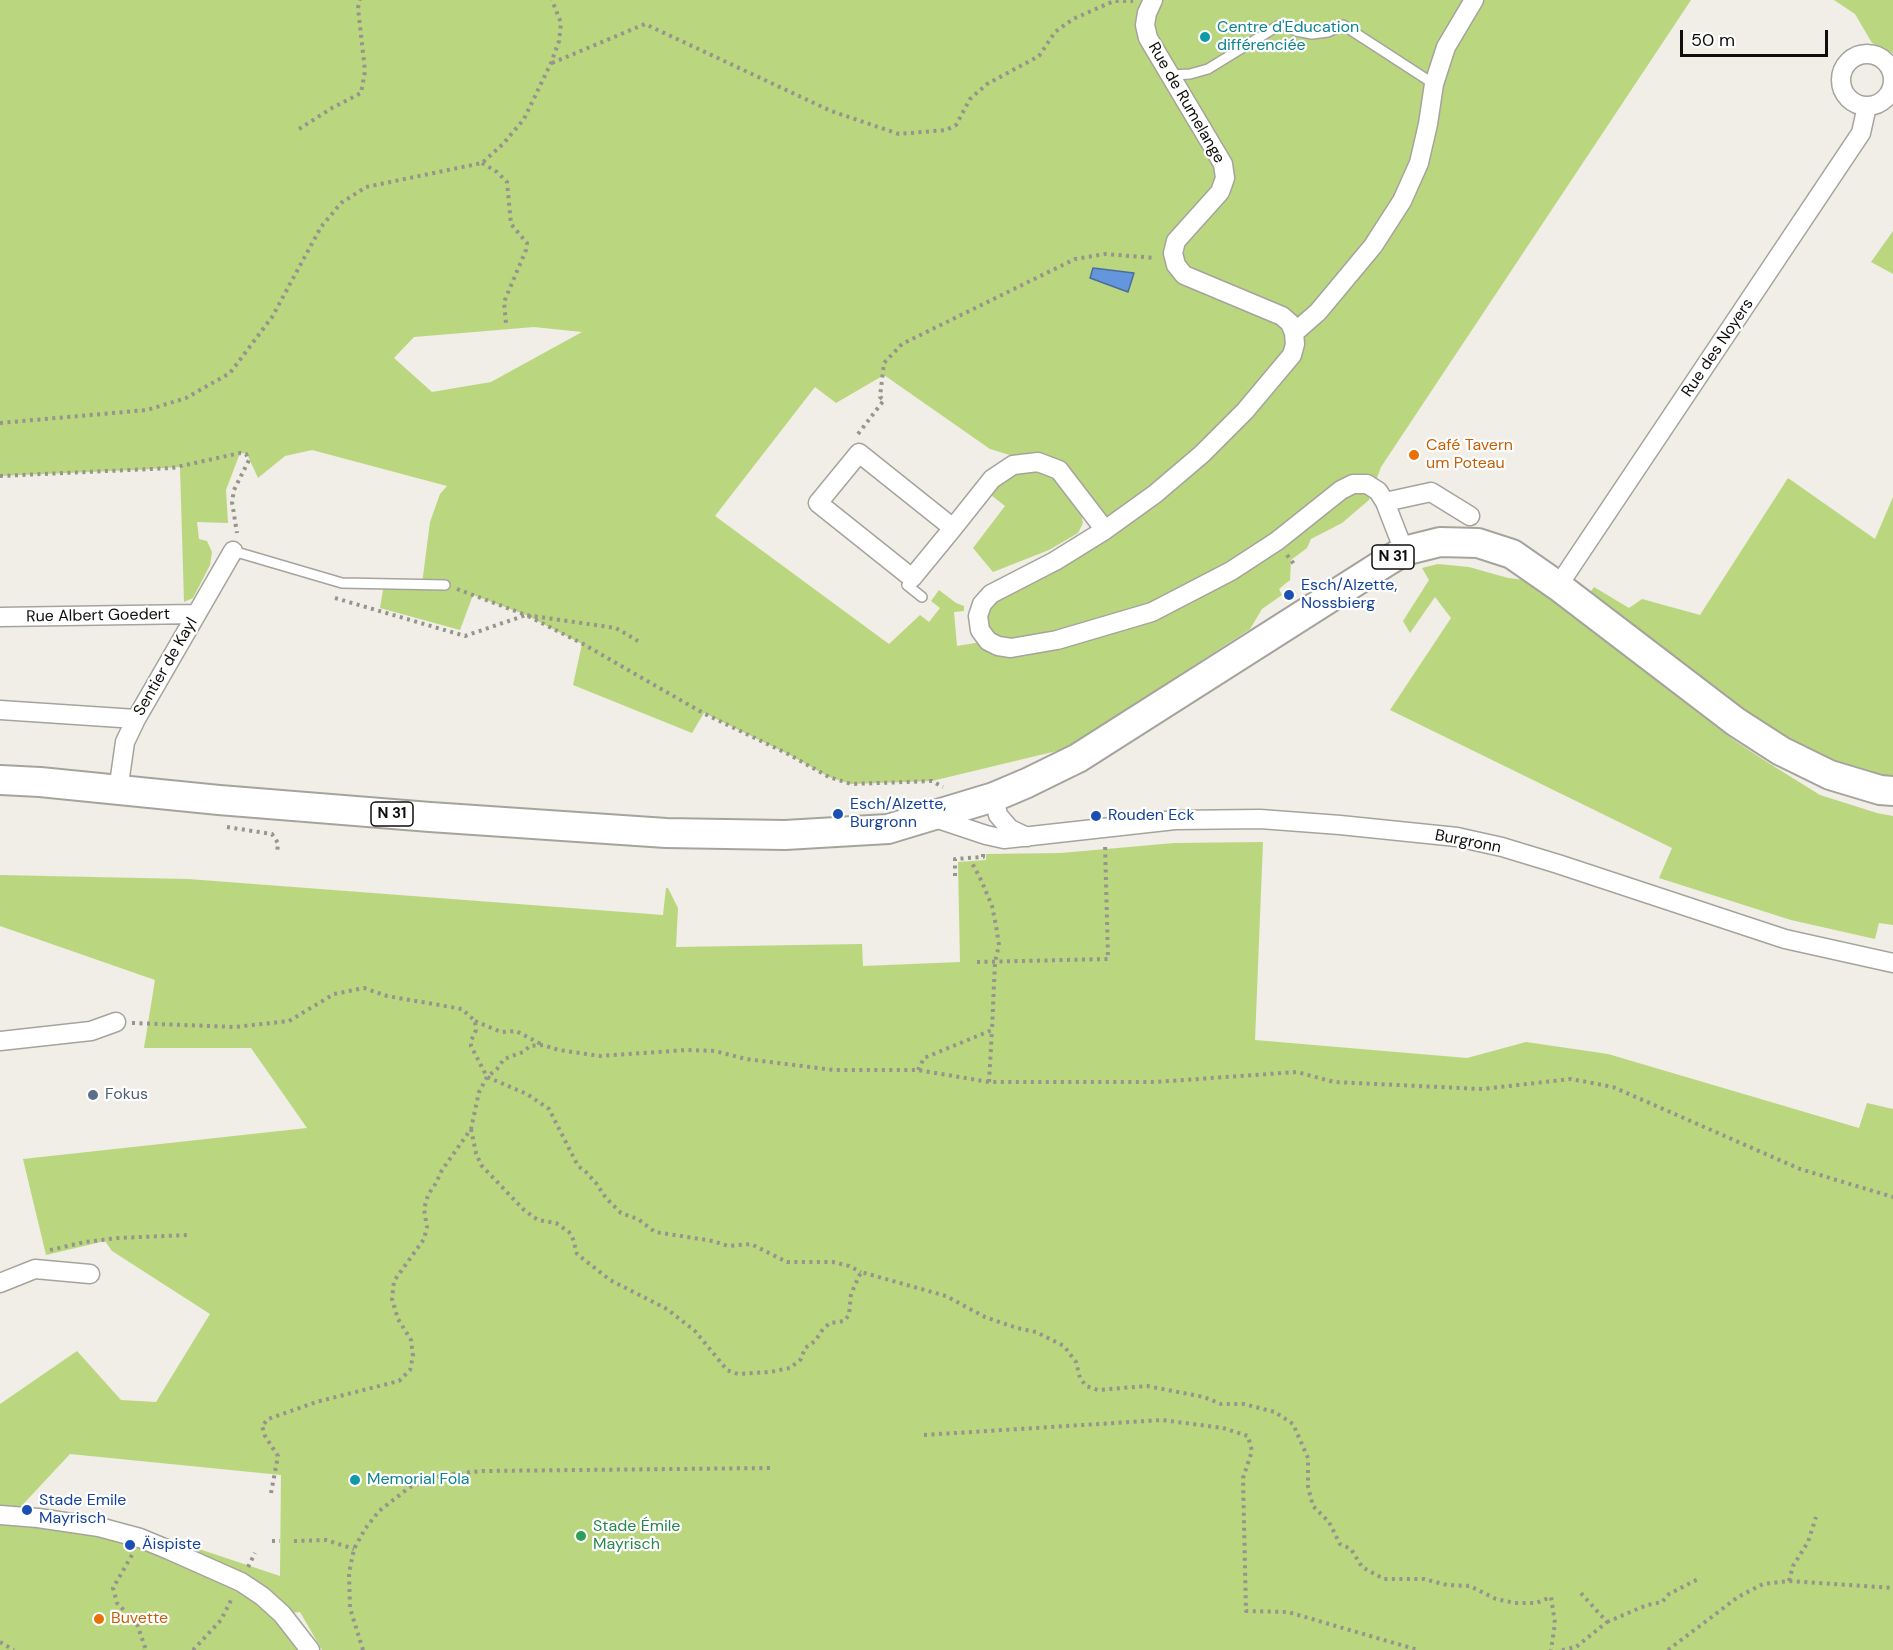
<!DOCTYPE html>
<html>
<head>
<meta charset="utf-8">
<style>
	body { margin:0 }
	#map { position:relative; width:1893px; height:1650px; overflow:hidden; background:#f0eee6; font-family:"DM Sans",sans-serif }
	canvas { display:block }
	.scale { position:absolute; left:1680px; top:30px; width:148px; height:27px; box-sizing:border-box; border:3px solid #0f0e0c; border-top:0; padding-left:8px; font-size:18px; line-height:21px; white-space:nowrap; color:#0f0e0c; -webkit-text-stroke:4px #fff; paint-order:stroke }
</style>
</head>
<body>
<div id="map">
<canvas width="1893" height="1650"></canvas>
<div class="scale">50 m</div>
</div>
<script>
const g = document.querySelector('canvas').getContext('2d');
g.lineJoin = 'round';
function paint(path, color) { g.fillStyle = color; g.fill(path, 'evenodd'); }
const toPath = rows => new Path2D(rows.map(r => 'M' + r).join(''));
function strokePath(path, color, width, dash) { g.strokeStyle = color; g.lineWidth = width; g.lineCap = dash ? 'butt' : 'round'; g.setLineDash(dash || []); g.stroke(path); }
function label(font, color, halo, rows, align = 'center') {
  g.font = font + ' "DM Sans",sans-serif'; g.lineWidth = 4.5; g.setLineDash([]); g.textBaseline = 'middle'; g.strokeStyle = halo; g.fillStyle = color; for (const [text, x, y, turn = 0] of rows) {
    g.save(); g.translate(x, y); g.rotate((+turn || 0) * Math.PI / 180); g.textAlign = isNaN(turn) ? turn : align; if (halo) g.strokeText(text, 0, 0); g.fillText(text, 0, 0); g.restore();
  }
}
const green = toPath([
	[0,0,1691,0,1381,467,1369,500,1342,523,1311,539,1307,548,1291,560,1290,580,1279,589,1282,595,1262,609,1250,629,1065,749,932,781,851,784,829,777,788,754,704,713,692,733,573,685,582,644,526,615,473,595,460,630,380,608,384,584,422,584,430,522,440,494,447,486,312,450,285,456,258,478,247,454,240,453,226,490,228,523,197,522,199,539,207,541,212,552,210,565,193,598,184,602,180,467,135,470,0,476],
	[534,327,582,332,491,382,432,392,394,358,414,337],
	[884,375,990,449,1059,470,1105,530,982,604,987,641,957,646,954,612,964,611,964,606,956,603,939,590,931,601,940,608,929,622,920,615,889,644,715,516,815,387,836,403],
	[1834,0,1893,0,1893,53,1872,43,1855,14],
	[1893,231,1893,274,1871,262],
	[1036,471,1056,478,1081,514,1083,523,1078,533,1049,550,993,572,973,548,1005,506,991,495,999,485,1016,474],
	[1788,478,1875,539,1893,497,1893,778,1885,777,1828,762,1777,737,1692,669,1589,594,1594,587,1629,608,1642,599,1700,615],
	[1438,564,1469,567,1508,578,1526,580,1732,739,1767,762,1820,795,1877,813,1893,816,1893,925,1879,923,1875,939,1791,920,1659,878,1672,848,1390,710,1451,618,1435,597,1410,633,1403,621,1429,580,1422,568],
	[1263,842,1255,1040,1467,1058,1526,1042,1608,1054,1859,1128,1867,1103,1893,1109,1893,1650,322,1650,300,1612,283,1614,310,1650,0,1650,0,1404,77,1351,121,1400,156,1402,210,1314,112,1251,105,1241,46,1255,23,1159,307,1128,251,1048,144,1048,155,980,0,926,0,875,188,879,663,915,666,888,668,888,678,908,676,947,862,944,863,966,960,962,958,862,986,860,986,854,1061,853,1174,843],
	[70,1454,281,1475,280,1576,190,1546,169,1550,13,1515]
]);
const water = toPath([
	[1093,268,1134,273,1128,292,1090,278,1093,268]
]);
const path = toPath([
	[552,63,645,24,831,111,899,134,946,130,956,125,970,99,987,84,1039,56,1055,32,1073,19,1114,1,1133,1],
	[299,129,332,108,361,93,365,71,358,8,360,0],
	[482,163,497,172,507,182,511,224,527,243,526,250,504,302,506,323],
	[0,423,147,410,186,398,230,373,272,317,321,227,341,203,366,187,482,163,503,144,524,119,551,63,559,41,561,23,552,0],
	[858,434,884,400,880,397,884,363,902,344,1075,259,1105,254,1156,258],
	[0,476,172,468,240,453,246,454,249,460,234,490,232,502,237,533],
	[1287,555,1294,564],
	[457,589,526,615,616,628,638,641],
	[335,598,465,636,526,615,583,644,703,713,788,754,829,777,851,784,932,781,943,787],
	[227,827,272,834,278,843,277,854],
	[955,876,955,859,983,857,983,852],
	[977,962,1108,959,1105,844],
	[475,1021,501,1032,516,1031,543,1045],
	[132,1023,235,1027,289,1021,334,994,364,988,387,996,462,1009,475,1021,476,1030,471,1041,471,1046,487,1077,527,1094,549,1109,578,1166,586,1172,596,1183,606,1198,621,1213,638,1219,655,1232,713,1241,728,1246,751,1244,787,1262,833,1262,849,1266,861,1272],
	[918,1070,924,1058,992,1030,995,962,999,945,996,925,992,906,982,882,971,861],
	[989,1082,992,1030],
	[471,1129,476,1153,481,1165,524,1210,538,1220,556,1223,569,1232,573,1239,577,1254,610,1280,667,1309,695,1331,727,1370,738,1374,770,1372,790,1368,801,1359,805,1348,815,1341,823,1329,830,1323,844,1321,849,1315,851,1294,861,1272,946,1296,985,1317,1017,1328,1036,1332,1064,1346,1076,1362,1080,1378,1086,1386,1098,1390,1147,1386,1204,1397,1221,1404,1244,1404,1275,1412,1293,1424,1308,1458,1308,1487,1313,1506,1329,1522,1340,1544,1351,1549,1362,1567,1384,1579,1424,1579,1447,1585,1470,1586,1496,1599,1515,1603,1536,1603,1551,1597,1555,1623,1551,1650],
	[50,1250,85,1242,118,1238,189,1235],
	[924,1435,1162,1420,1223,1428,1248,1436,1252,1451,1243,1478,1246,1611,1288,1612,1418,1650],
	[271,1493,278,1456,265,1436,262,1426,268,1419,316,1402,399,1381,410,1370,413,1356,411,1340,398,1319,392,1299,394,1281,424,1239,427,1227,424,1209,428,1195,436,1183,442,1170,471,1129,479,1092,487,1077,497,1069,504,1059,523,1052,530,1046,543,1045,559,1050,600,1056,686,1050,715,1051,746,1059,834,1070,918,1070,989,1082,1155,1082,1297,1072,1334,1082,1482,1089,1571,1079,1613,1087,1800,1169,1893,1197],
	[272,1541,280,1541],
	[294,1541,326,1540,354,1549],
	[132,1555,113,1588,117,1603,137,1624,146,1650],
	[248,1567,255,1553],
	[1789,1581,1793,1566,1808,1542,1816,1517],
	[1607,1622,1647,1605,1662,1602,1669,1594,1700,1578],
	[0,1642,14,1650],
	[193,1650,221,1620,232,1598],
	[363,1650,350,1608,349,1573,354,1549,365,1529,379,1511,410,1487,443,1475,483,1471,772,1468],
	[1562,1650,1576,1647,1607,1622,1579,1591],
	[1668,1650,1738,1597,1763,1584,1789,1581,1893,1588]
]);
const lane = toPath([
	[1171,75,1190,74,1208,69,1281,24,1296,31,1312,34,1328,32,1343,25,1434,84],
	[233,551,342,583,445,585],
	[912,578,907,585,922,597]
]);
const street = toPath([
	[1153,0,1147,13,1145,25,1148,38,1223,164,1225,178,1220,192,1176,241,1173,253,1176,265,1184,275,1282,316,1290,323,1294,333,1295,344,1292,355,1245,411,1202,454,1155,494,1105,530,1055,561,991,594,982,604,978,616,980,630,988,641,998,646,1011,648,1057,640,1152,612,1231,571,1277,541,1341,490,1353,484,1367,484,1378,491,1385,502,1404,551],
	'1841 80a26 26 0 1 1 52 0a26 26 0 1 1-52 0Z',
	[1294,333,1318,312,1373,246,1402,201,1419,163,1428,124,1434,84,1446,47,1474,0],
	[1385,502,1431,492,1470,516],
	[953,528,859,453,818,503,912,578,953,528,992,479,1013,465,1038,462,1059,470,1105,530],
	[1558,586,1861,133,1867,106],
	[0,617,196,614],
	[0,710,136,719],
	[118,791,125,742,136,719,233,551],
	[994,797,998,815,1010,829,1027,837],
	[932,817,986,835,1004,839,1175,820,1260,819,1340,825,1457,837,1502,847,1558,864,1785,939,1893,963],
	[0,1041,91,1031,116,1022],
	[0,1283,35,1269,90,1274],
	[0,1515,38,1518,99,1527,140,1538,169,1550,241,1582,262,1596,282,1614,310,1650]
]);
const primary = toPath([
	[0,780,40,782,219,800,430,817,666,833,785,835,888,829,994,797,1027,783,1078,758,1386,562,1404,551,1440,542,1478,543,1512,554,1558,586,1736,722,1781,751,1830,775,1880,790,1893,791]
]);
const markers = [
	[1205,37,6,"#0f9aa8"],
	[1414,455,6,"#e8710a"],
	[1289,595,6,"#1a4fb4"],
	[838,814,6,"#1a4fb4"],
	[1096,816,6,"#1a4fb4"],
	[93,1095,6,"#5c6f8a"],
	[355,1480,6,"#0f9aa8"],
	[27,1510,6,"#1a4fb4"],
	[581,1536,6,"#2e9e5b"],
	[130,1545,6,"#1a4fb4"],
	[99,1619,6,"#e8710a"]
];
const shields = [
	[1393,557,42],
	[392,814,42]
];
const shieldNames = [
	["N 31",1393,557],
	["N 31",392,814]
];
const cultureNames = [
	["Centre d'Education",1217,28],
	["différenciée",1217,46],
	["Memorial Fola",367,1480]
];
const streetNames = [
	["Rue de Rumelange",1186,103,60],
	["Rue des Noyers",1718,348,-56],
	["Rue Albert Goedert",98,616,-1],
	["Sentier de Kayl",166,667,-60],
	["Burgronn",1468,842,11]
];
const foodNames = [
	["Café Tavern",1426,446],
	["um Poteau",1426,464],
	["Buvette",111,1619]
];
const transitNames = [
	["Esch/Alzette,",1301,586],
	["Nossbierg",1301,604],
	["Esch/Alzette,",850,805],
	["Burgronn",850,823],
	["Rouden Eck",1108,816],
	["Stade Emile",39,1501],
	["Mayrisch",39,1519],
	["Äispiste",142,1545]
];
const serviceNames = [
	["Fokus",105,1095]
];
const leisureNames = [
	["Stade Émile",593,1527],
	["Mayrisch",593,1545]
];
paint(green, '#bad67e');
paint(water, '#6396dd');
strokePath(water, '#4a6d9e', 1.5);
strokePath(lane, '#a5a49c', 12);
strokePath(street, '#a5a49c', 21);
strokePath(primary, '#a5a49c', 32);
strokePath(path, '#95948e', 4, [3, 4.5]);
strokePath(lane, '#fff', 9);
strokePath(street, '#fff', 18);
strokePath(primary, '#fff', 28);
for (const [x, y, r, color] of markers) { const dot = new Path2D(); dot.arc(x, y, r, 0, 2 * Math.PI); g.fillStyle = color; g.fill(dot); strokePath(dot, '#fff', 2); }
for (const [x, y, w] of shields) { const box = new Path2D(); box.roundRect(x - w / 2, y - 12, w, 24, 4.5); g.fillStyle = '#fff'; g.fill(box); strokePath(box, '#0f0e0c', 1.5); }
label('bold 15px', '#0f0e0c', null, shieldNames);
label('16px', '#0d838f', '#fff', cultureNames, 'left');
label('16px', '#0f0e0c', '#fff', streetNames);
label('16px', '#c56008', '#fff', foodNames, 'left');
label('16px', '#164399', '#fff', transitNames, 'left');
label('16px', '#4e5e75', '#fff', serviceNames, 'left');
label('16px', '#27864d', '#fff', leisureNames, 'left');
</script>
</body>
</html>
